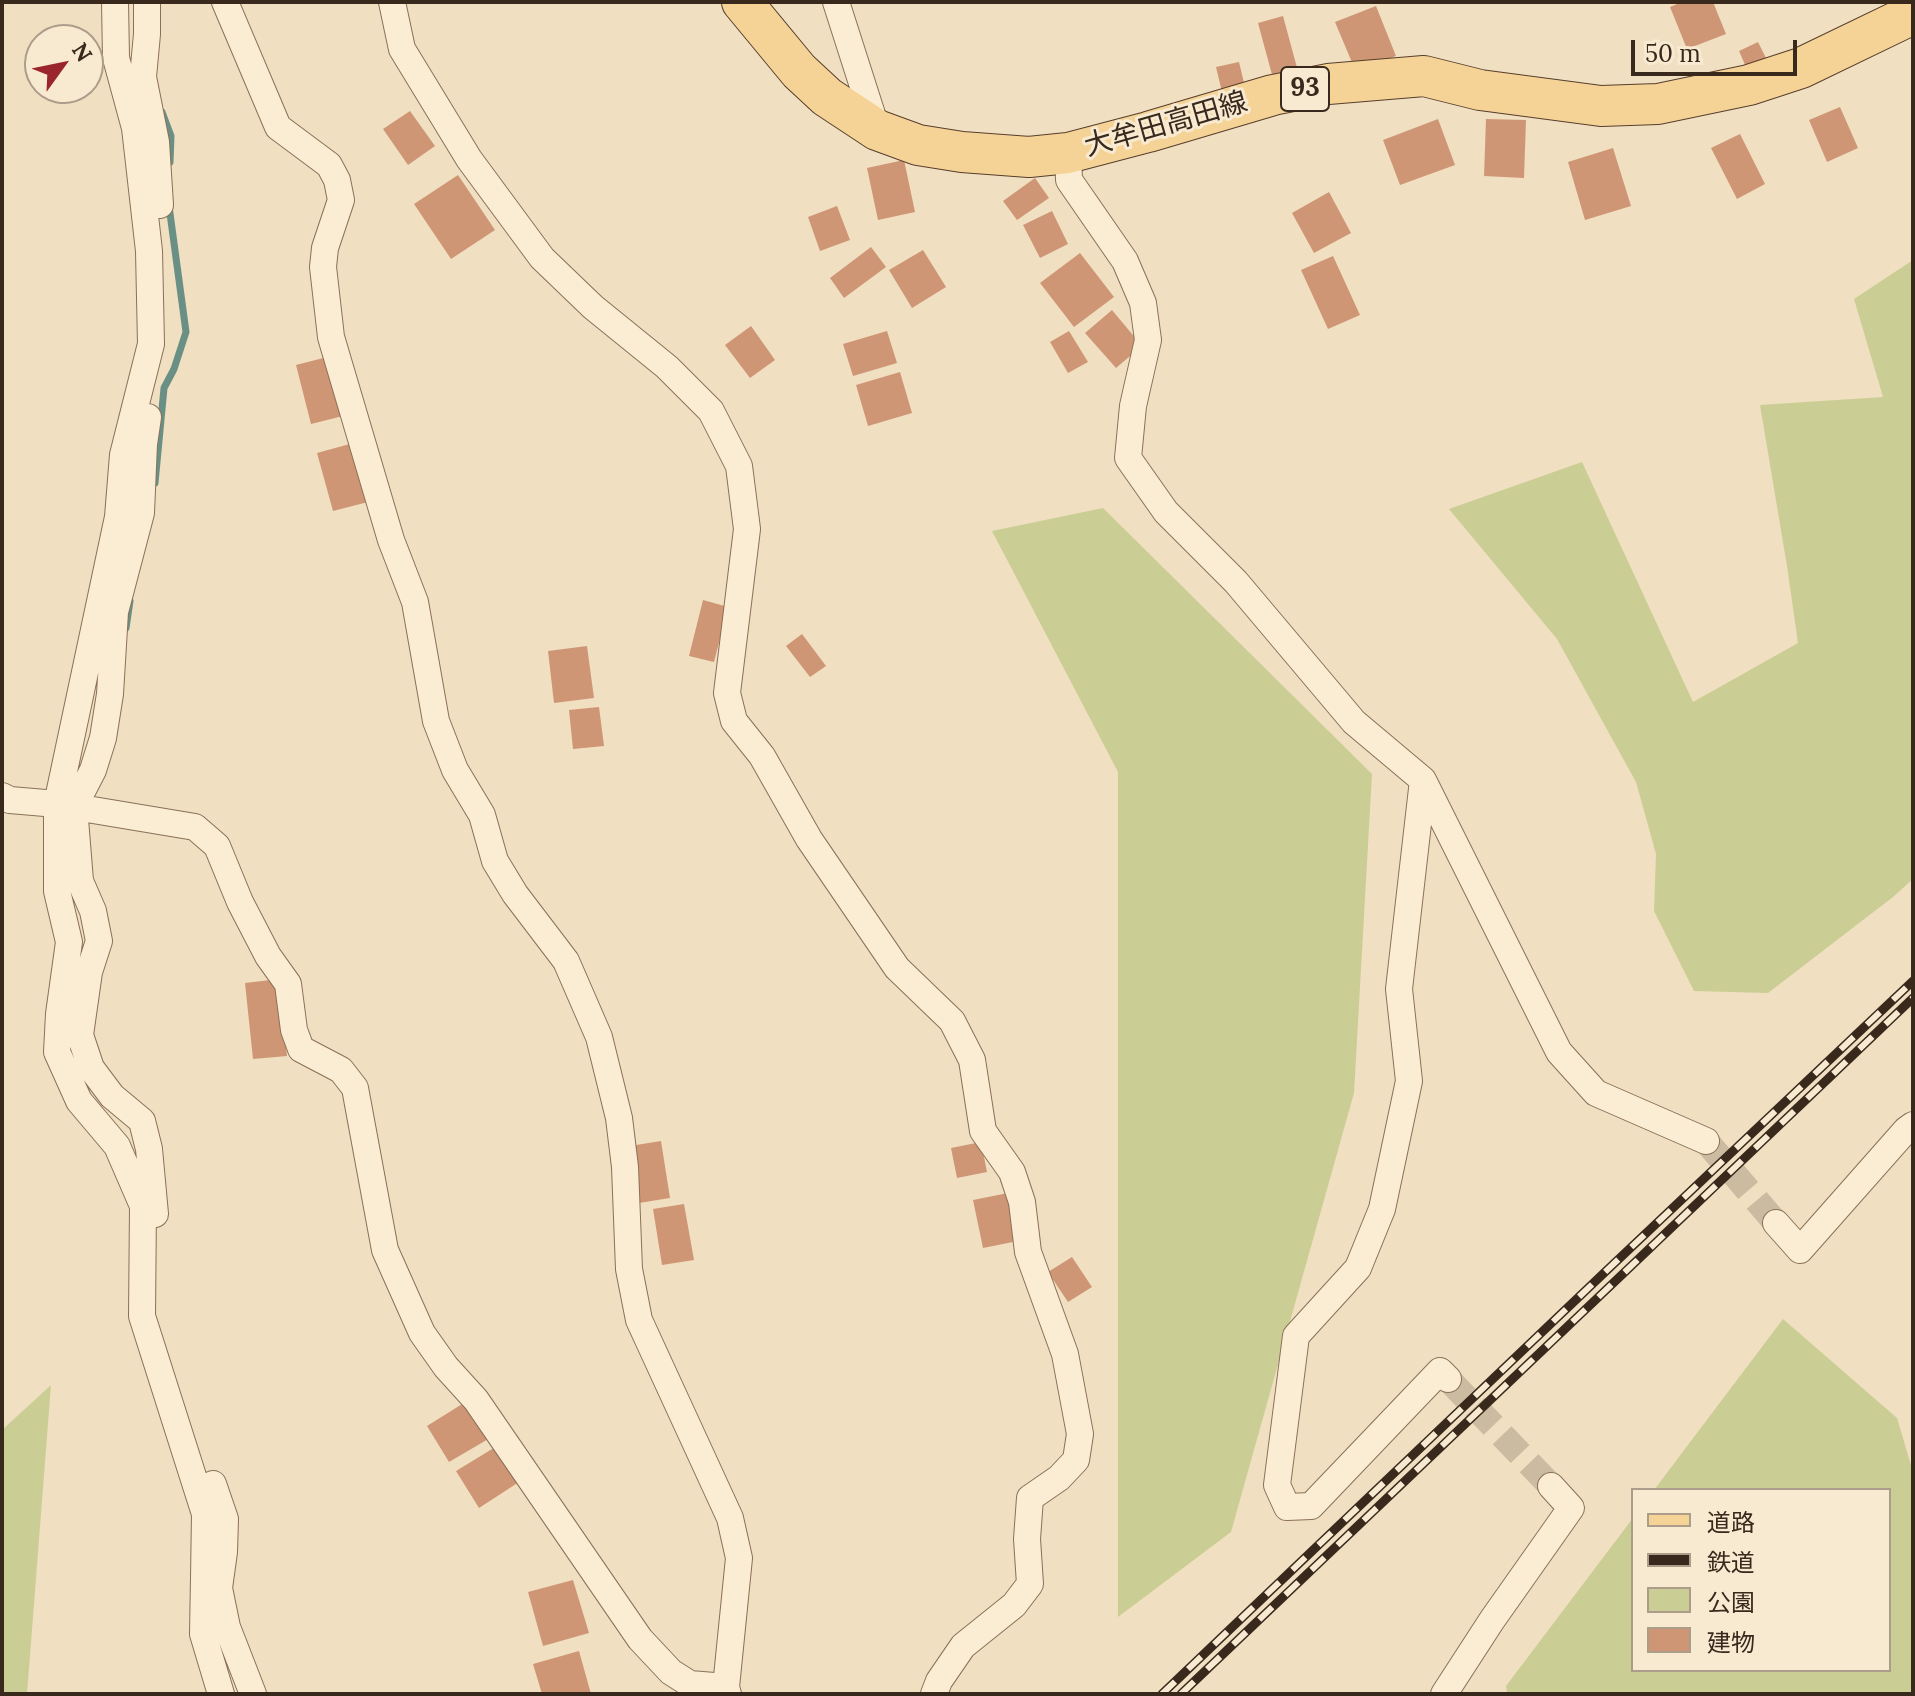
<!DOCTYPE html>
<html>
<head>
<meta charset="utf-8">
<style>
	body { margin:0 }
	#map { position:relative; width:1915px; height:1696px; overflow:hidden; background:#f0dfc1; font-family:Lora,"Noto Sans JP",serif }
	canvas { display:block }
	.frame { position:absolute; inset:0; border:4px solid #39291d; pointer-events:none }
	.legend { position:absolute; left:1631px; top:1488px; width:260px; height:184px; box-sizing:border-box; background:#f7ead1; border:2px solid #ab9d89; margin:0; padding:10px 14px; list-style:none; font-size:24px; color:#39291d }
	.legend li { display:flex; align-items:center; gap:16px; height:40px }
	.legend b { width:40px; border:2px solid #ab9d89 }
	.north { position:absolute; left:24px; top:24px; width:80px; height:80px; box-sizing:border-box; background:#f7ead1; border:2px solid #ab9d89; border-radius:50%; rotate:57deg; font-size:22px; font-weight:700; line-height:32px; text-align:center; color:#39291d }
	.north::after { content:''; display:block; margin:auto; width:28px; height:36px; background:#9b252c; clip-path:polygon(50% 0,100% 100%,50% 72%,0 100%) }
	.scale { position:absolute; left:1631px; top:40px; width:166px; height:36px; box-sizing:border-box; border:4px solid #39291d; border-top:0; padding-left:10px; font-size:24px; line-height:28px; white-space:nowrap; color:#39291d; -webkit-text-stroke:6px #f7ead1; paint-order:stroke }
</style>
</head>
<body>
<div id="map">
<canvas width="1915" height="1696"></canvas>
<div class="frame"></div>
<ul class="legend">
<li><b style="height:10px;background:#f5d397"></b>道路</li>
<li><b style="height:10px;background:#39291d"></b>鉄道</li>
<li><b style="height:22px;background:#cace94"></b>公園</li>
<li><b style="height:22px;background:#cf9675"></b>建物</li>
</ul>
<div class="north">N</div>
<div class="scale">50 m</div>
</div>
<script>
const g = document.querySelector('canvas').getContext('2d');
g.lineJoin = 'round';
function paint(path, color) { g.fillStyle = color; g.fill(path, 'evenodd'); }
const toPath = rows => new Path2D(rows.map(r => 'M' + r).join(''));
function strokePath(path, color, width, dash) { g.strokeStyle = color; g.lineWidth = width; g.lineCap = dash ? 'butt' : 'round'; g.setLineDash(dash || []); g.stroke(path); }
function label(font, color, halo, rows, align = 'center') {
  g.font = font + ' Lora,"Noto Sans JP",serif'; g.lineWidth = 6; g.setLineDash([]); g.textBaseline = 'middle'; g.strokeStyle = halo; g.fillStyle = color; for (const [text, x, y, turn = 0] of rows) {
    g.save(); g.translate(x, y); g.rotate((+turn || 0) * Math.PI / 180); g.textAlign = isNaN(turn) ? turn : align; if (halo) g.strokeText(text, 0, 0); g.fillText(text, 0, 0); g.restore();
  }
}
const green = toPath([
	[1913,260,1913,879,1893,897,1768,993,1694,991,1654,911,1656,854,1636,782,1557,639,1449,509,1582,462,1693,702,1798,643,1787,566,1760,405,1883,397,1854,299],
	[1103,508,1372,774,1354,1093,1231,1532,1118,1617,1118,772,992,531],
	[1783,1319,1897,1418,1913,1472,1913,1694,1507,1694,1506,1686,1633,1518,1633,1670,1889,1670,1889,1490,1654,1490],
	[51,1385,27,1694,2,1694,2,1430]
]);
const stream = toPath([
	[162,112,171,136,170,162],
	[155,483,164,388,174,369,186,332,169,206],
	[126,628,130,601]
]);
const building = toPath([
	[1682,2,1713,2,1726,34,1687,49,1670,7],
	[1376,6,1396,56,1356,72,1335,22],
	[1283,16,1299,75,1274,82,1258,23],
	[1758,42,1766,58,1746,67,1739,51],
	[1239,62,1245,87,1222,92,1216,67],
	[1840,107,1858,148,1827,162,1809,120],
	[410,111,435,146,408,165,383,129],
	[1438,119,1455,165,1400,185,1383,140],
	[1486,119,1526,120,1524,178,1484,176],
	[1740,134,1765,184,1737,199,1711,148],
	[1613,148,1631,206,1585,220,1568,162],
	[904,160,915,212,878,220,867,168],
	[458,175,495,230,451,259,414,204],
	[1035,178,1049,198,1017,220,1003,201],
	[1329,192,1351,233,1314,253,1292,213],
	[837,206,850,240,820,251,808,217],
	[1052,211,1068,244,1040,258,1023,225],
	[871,247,886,267,844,298,830,278],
	[923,250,946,287,912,308,889,270],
	[1080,253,1114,297,1074,327,1040,283],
	[1333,256,1360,315,1328,329,1301,270],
	[1112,310,1142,346,1116,368,1085,333],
	[751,326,775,360,750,378,725,345],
	[887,331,897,363,853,376,843,344],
	[1069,331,1088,362,1068,373,1050,342],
	[335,355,351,414,311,424,296,365],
	[900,372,912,413,868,426,856,385],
	[357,442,372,501,333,511,317,453],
	[703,600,728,607,714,662,689,656],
	[802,634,826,666,810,677,786,646],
	[587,646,594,698,554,703,548,651],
	[599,707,604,746,573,749,569,710],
	[279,979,287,1056,253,1059,245,983],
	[661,1141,670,1198,639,1203,630,1146],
	[981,1142,987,1172,957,1178,951,1148],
	[1008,1193,1018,1241,983,1248,973,1200],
	[684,1204,694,1260,662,1265,653,1209],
	[1072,1257,1092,1287,1068,1302,1048,1272],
	[467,1401,490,1438,449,1462,427,1426],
	[497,1446,519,1482,479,1508,456,1471],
	[573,1580,589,1633,543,1646,528,1592],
	[579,1651,591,1694,542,1694,533,1664]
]);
const minorTunnel = toPath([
	[1706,1141,1776,1223],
	[1448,1379,1551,1486]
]);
const minor = toPath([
	[115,2,116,58,135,128,149,251,151,344,123,455,118,517,57,804,57,891,69,942,59,1014,57,1052,79,1101,117,1146,143,1206,142,1316,205,1514,204,1577,219,1588,227,1627,253,1694],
	[147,2,147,34,143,77,156,142,160,205],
	[225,2,278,127,329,165,337,180,341,200,325,248,323,267,331,337,391,540,415,602,436,721,455,770,482,815,495,861,515,894,566,961,599,1037,619,1118,625,1167,629,1269,639,1320,730,1518,739,1558,726,1687,728,1694],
	[392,2,402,49,469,159,542,258,593,307,667,367,711,411,739,466,747,529,727,693,734,721,762,756,809,839,897,968,952,1021,972,1060,983,1131,1012,1172,1022,1202,1028,1252,1065,1354,1080,1434,1076,1460,1059,1478,1030,1498,1027,1539,1030,1584,1014,1605,963,1646,939,1681,934,1694],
	[836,2,877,130],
	[1068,153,1069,180,1125,261,1143,303,1148,340,1133,406,1128,458,1166,512,1236,582,1354,722,1423,780,1559,1052,1596,1093,1706,1141],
	[148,417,144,444,141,513,115,612,110,694,103,738,93,770,74,807,80,881,93,911,99,941,89,972,80,1035,91,1068,112,1096,142,1121,149,1149,155,1214],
	[1423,780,1399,989,1409,1081,1382,1209,1358,1268,1296,1336,1277,1485,1287,1507,1311,1506,1440,1371,1448,1379],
	[2,796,10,800,57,804,195,827,217,846,240,902,268,956,288,984,294,1030,301,1049,341,1070,355,1088,385,1250,422,1333,446,1367,476,1400,640,1639,671,1672,690,1684,726,1687],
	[1776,1223,1800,1250,1906,1130,1913,1125],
	[213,1484,225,1519,224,1552,219,1588],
	[204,1577,203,1634,221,1694],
	[1444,1694,1492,1620,1571,1508,1551,1486]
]);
const primary = toPath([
	[742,2,799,71,827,97,877,130,918,145,962,152,1029,157,1068,153,1148,132,1273,95,1328,84,1424,76,1480,90,1601,106,1658,104,1749,85,1801,68,1913,14]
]);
const rail = toPath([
	[1162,1694,1604,1273,1913,981],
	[1181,1694,1913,998]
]);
const shields = [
	[1305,89,48]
];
const shieldNames = [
	["93",1305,89]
];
const streetNames = [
	["大牟田高田線",1166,125,-16]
];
paint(green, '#cace94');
strokePath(stream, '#6a9085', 7);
paint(building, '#cf9675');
strokePath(minorTunnel, '#cbbba0', 26, [26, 13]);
strokePath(minor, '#8a7058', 28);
strokePath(primary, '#573e2c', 42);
strokePath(minor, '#faedd4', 26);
strokePath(primary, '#f5d397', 40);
strokePath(rail, '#39291d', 9);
strokePath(rail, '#f7ead1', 6, [18]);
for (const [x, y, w] of shields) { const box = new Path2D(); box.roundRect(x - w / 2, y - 22, w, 44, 6); g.fillStyle = '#f7ead1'; g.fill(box); strokePath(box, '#39291d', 2); }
label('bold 26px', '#39291d', null, shieldNames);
label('28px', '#39291d', '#f7ead1', streetNames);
</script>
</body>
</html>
